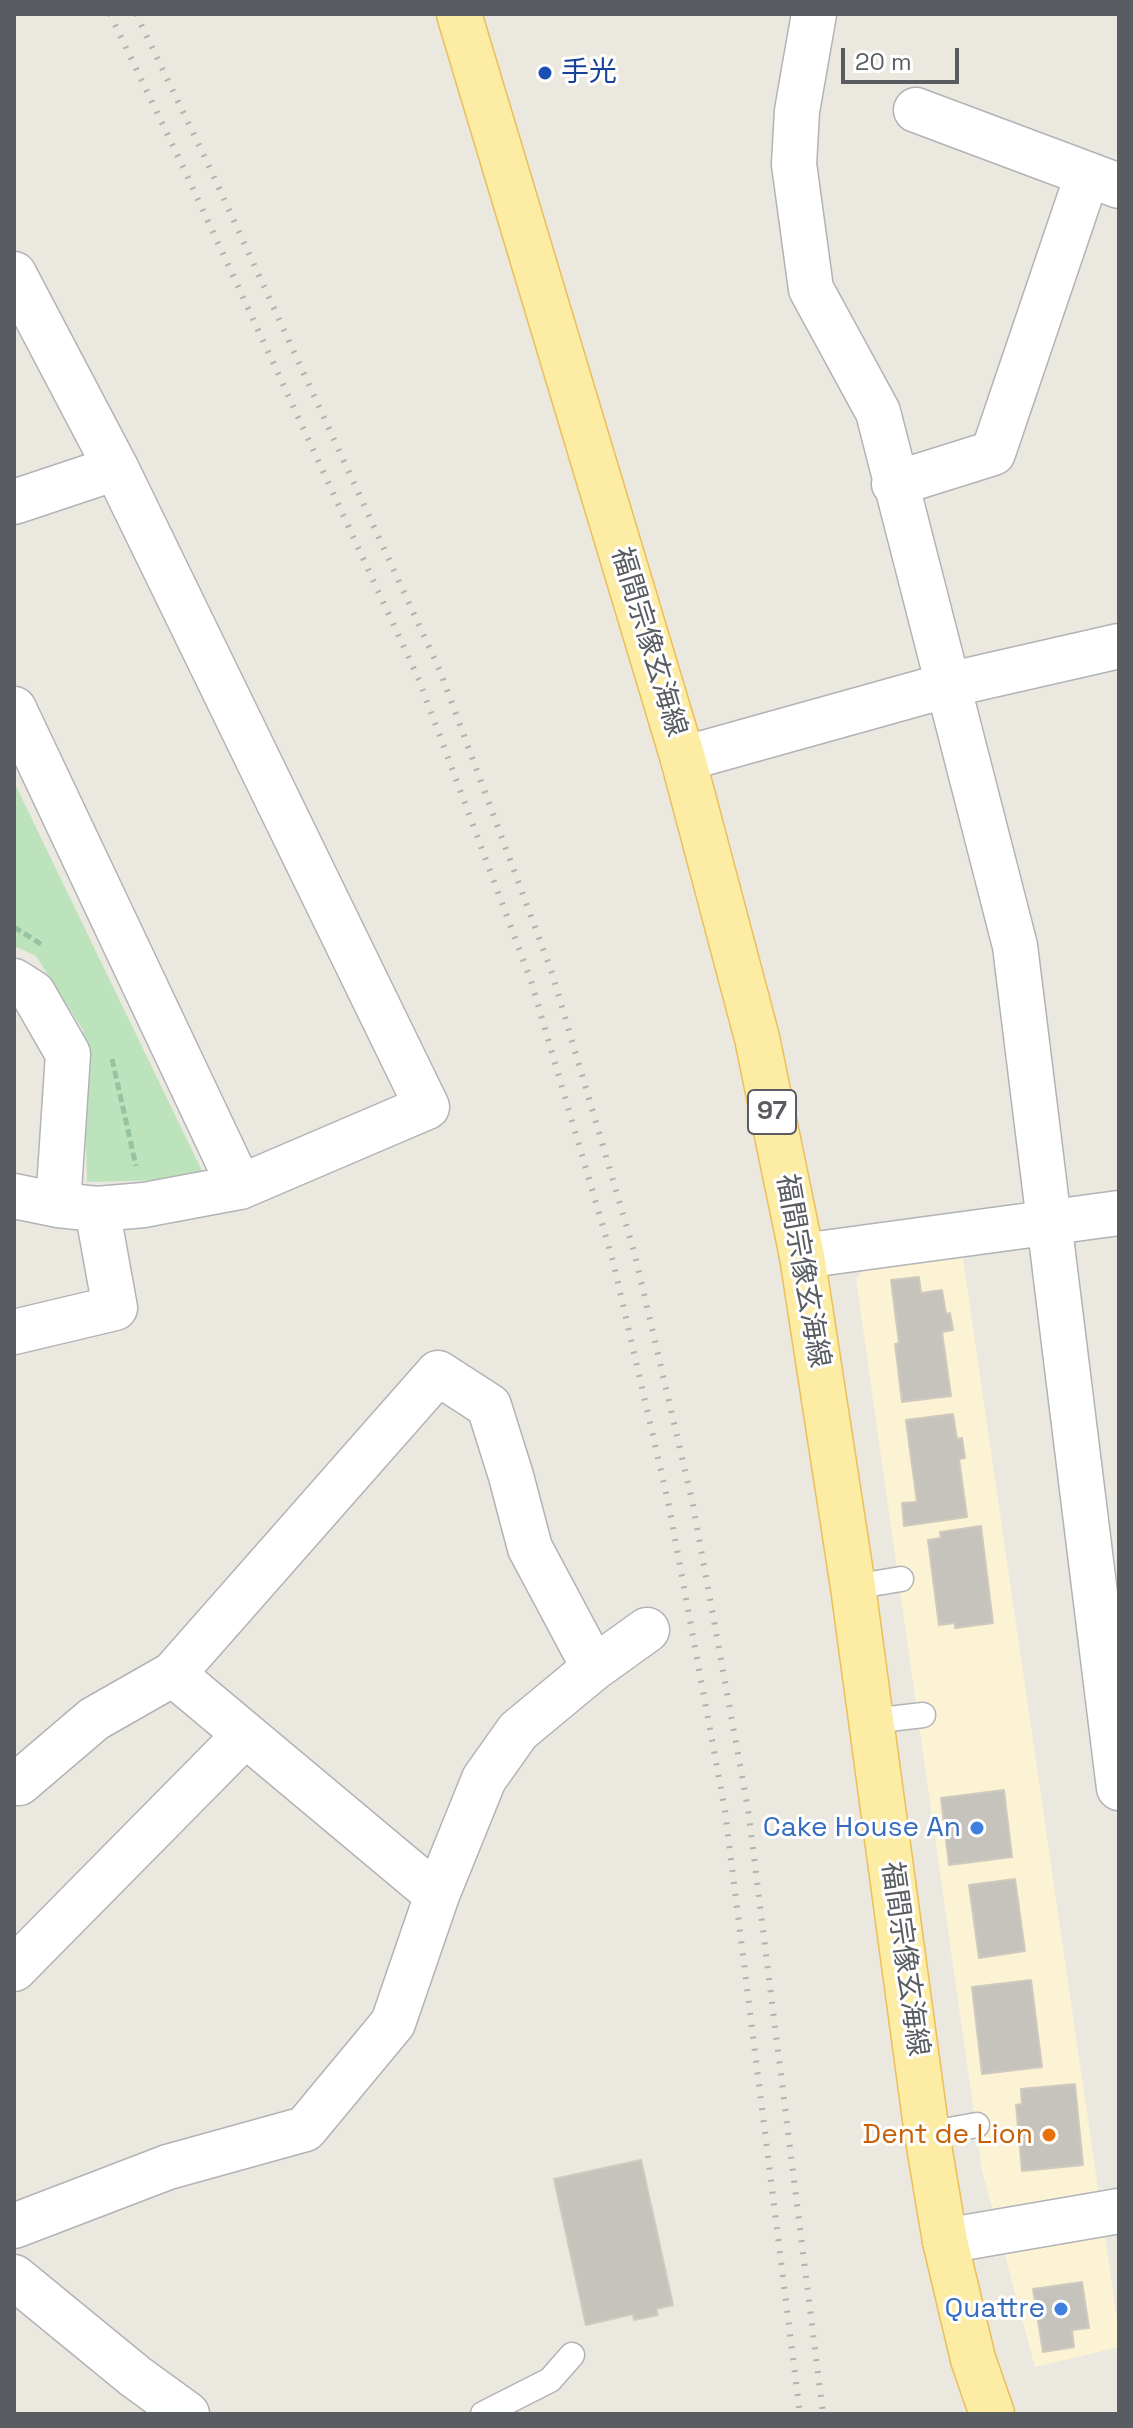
<!DOCTYPE html>
<html>
<head>
<meta charset="utf-8">
<style>
	body { margin:0 }
	#map { position:relative; width:1133px; height:2428px; overflow:hidden; background:#ebe8e0; font-family:"Space Grotesk",sans-serif }
	canvas { display:block }
	.frame { position:absolute; inset:0; border:16px solid #595c60; pointer-events:none }
	.scale { position:absolute; left:841px; top:48px; width:118px; height:36px; box-sizing:border-box; border:4px solid #595c60; border-top:0; padding-left:10px; font-size:24px; line-height:28px; white-space:nowrap; color:#595c60; -webkit-text-stroke:6px #fff; paint-order:stroke }
</style>
</head>
<body>
<div id="map">
<canvas width="1133" height="2428"></canvas>
<div class="frame"></div>
<div class="scale">20 m</div>
</div>
<script>
const g = document.querySelector('canvas').getContext('2d');
g.lineJoin = 'round';
function paint(path, color) { g.fillStyle = color; g.fill(path, 'evenodd'); }
const toPath = rows => new Path2D(rows.map(r => 'M' + r).join(''));
function strokePath(path, color, width, dash) { g.strokeStyle = color; g.lineWidth = width; g.lineCap = dash ? 'butt' : 'round'; g.setLineDash(dash || []); g.stroke(path); }
function label(font, color, halo, rows, align = 'center') {
  g.font = font + ' "Space Grotesk","Noto Sans JP",sans-serif'; g.lineWidth = 6; g.setLineDash([]); g.textBaseline = 'middle'; g.strokeStyle = halo; g.fillStyle = color; for (const [text, x, y, turn = 0] of rows) {
    g.save(); g.translate(x, y); g.rotate((+turn || 0) * Math.PI / 180); g.textAlign = isNaN(turn) ? turn : align; if (halo) g.strokeText(text, 0, 0); g.fillText(text, 0, 0); g.restore();
  }
}
const commercial = toPath([
	[962,1252,1119,2333,1119,2347,1035,2367,982,2170,856,1279,869,1263]
]);
const green = toPath([
	[14,782,206,1179,87,1182,83,1030,36,956,14,946]
]);
const building = toPath([
	[919,1277,921,1293,942,1290,946,1314,950,1313,953,1330,942,1332,951,1396,902,1402,895,1344,899,1343,891,1280,919,1277],
	[953,1414,957,1439,962,1438,965,1458,959,1459,967,1517,904,1526,902,1503,917,1502,906,1420,953,1414],
	[981,1526,993,1623,955,1628,955,1623,939,1625,928,1540,941,1538,940,1532,981,1526],
	[1004,1790,1012,1857,949,1865,941,1798,1004,1790],
	[1015,1879,1025,1951,979,1958,969,1885,1015,1879],
	[1031,1980,1042,2067,982,2074,972,1987,1031,1980],
	[1075,2084,1083,2165,1022,2171,1016,2105,1022,2104,1021,2089,1075,2084],
	[641,2160,673,2305,656,2309,658,2315,634,2320,633,2314,586,2325,554,2179,641,2160],
	[1082,2282,1089,2328,1072,2330,1074,2347,1043,2352,1033,2289,1082,2282]
]);
const path = toPath([
	[14,927,44,946],
	[112,1059,136,1166]
]);
const service = toPath([
	[853,1587,901,1579],
	[872,1721,923,1715],
	[927,2134,977,2125],
	[483,2414,550,2380,572,2355]
]);
const minor = toPath([
	[814,14,797,111,794,164,811,289,878,412,1015,946,1119,1788],
	[916,110,1119,186],
	[14,274,116,468,427,1107,240,1187,144,1205,97,1209,58,1205,14,1196],
	[894,484,993,453,1087,176],
	[14,502,116,468],
	[14,709,240,1187],
	[683,759,948,685,1119,646],
	[14,981,33,993,68,1054,58,1205],
	[802,1256,1119,1213],
	[14,1332,115,1308,97,1209],
	[173,1674,437,1895],
	[19,1783,94,1719,173,1674,438,1373,489,1406,511,1476,530,1548,594,1668],
	[14,1969,245,1735],
	[14,2226,168,2167,305,2129,393,2023,437,1895,484,1779,518,1731,594,1668,647,1630],
	[14,2277,136,2377,187,2414]
]);
const tertiary = toPath([
	[945,2241,1119,2211]
]);
const primary = toPath([
	[459,14,683,759,757,1038,802,1256,853,1587,927,2134,945,2241,973,2359,992,2414]
]);
const rail = toPath([
	[110,14,184,169,419,680,531,981,613,1261,669,1506,725,1811,800,2414],
	[136,14,207,162,440,671,552,973,635,1255,693,1505,748,1809,823,2414]
]);
const markers = [
	[545,73,8,"#1a4fb4"],
	[977,1828,8,"#3f7fe0"],
	[1049,2135,8,"#e8710a"],
	[1061,2309,8,"#3f7fe0"]
];
const shields = [
	[772,1112,48]
];
const shieldNames = [
	["97",772,1112]
];
const transitNames = [
	["手光",561,73]
];
const streetNames = [
	["福間宗像玄海線",648,642,73],
	["福間宗像玄海線",802,1271,80],
	["福間宗像玄海線",904,1959,82]
];
const shopNames = [
	["Cake House An",961,1828],
	["Quattre",1045,2309]
];
const foodNames = [
	["Dent de Lion",1033,2135]
];
paint(commercial, '#fcf2d4');
paint(green, '#bde3bc');
paint(building, '#c6c3bd');
strokePath(building, '#cfcabe', 2);
strokePath(service, '#b1b3b7', 27);
strokePath(minor, '#b1b3b7', 47);
strokePath(tertiary, '#b1b3b7', 47);
strokePath(primary, '#ebbf59', 47);
strokePath(path, '#96c3a2', 5, [8, 4]);
strokePath(service, '#fff', 24);
strokePath(minor, '#fff', 44);
strokePath(tertiary, '#fff', 44);
strokePath(primary, '#fceca4', 44);
strokePath(rail, '#b1b2b2', 6, [2, 10]);
for (const [x, y, r, color] of markers) { const dot = new Path2D(); dot.arc(x, y, r, 0, 2 * Math.PI); g.fillStyle = color; g.fill(dot); strokePath(dot, '#fff', 3); }
for (const [x, y, w] of shields) { const box = new Path2D(); box.roundRect(x - w / 2, y - 22, w, 44, 6); g.fillStyle = '#fff'; g.fill(box); strokePath(box, '#595c60', 2); }
label('bold 26px', '#595c60', null, shieldNames);
label('28px', '#164399', '#fff', transitNames, 'left');
label('28px', '#595c60', '#fff', streetNames);
label('28px', '#366cbe', '#fff', shopNames, 'right');
label('28px', '#c56008', '#fff', foodNames, 'right');
</script>
</body>
</html>
